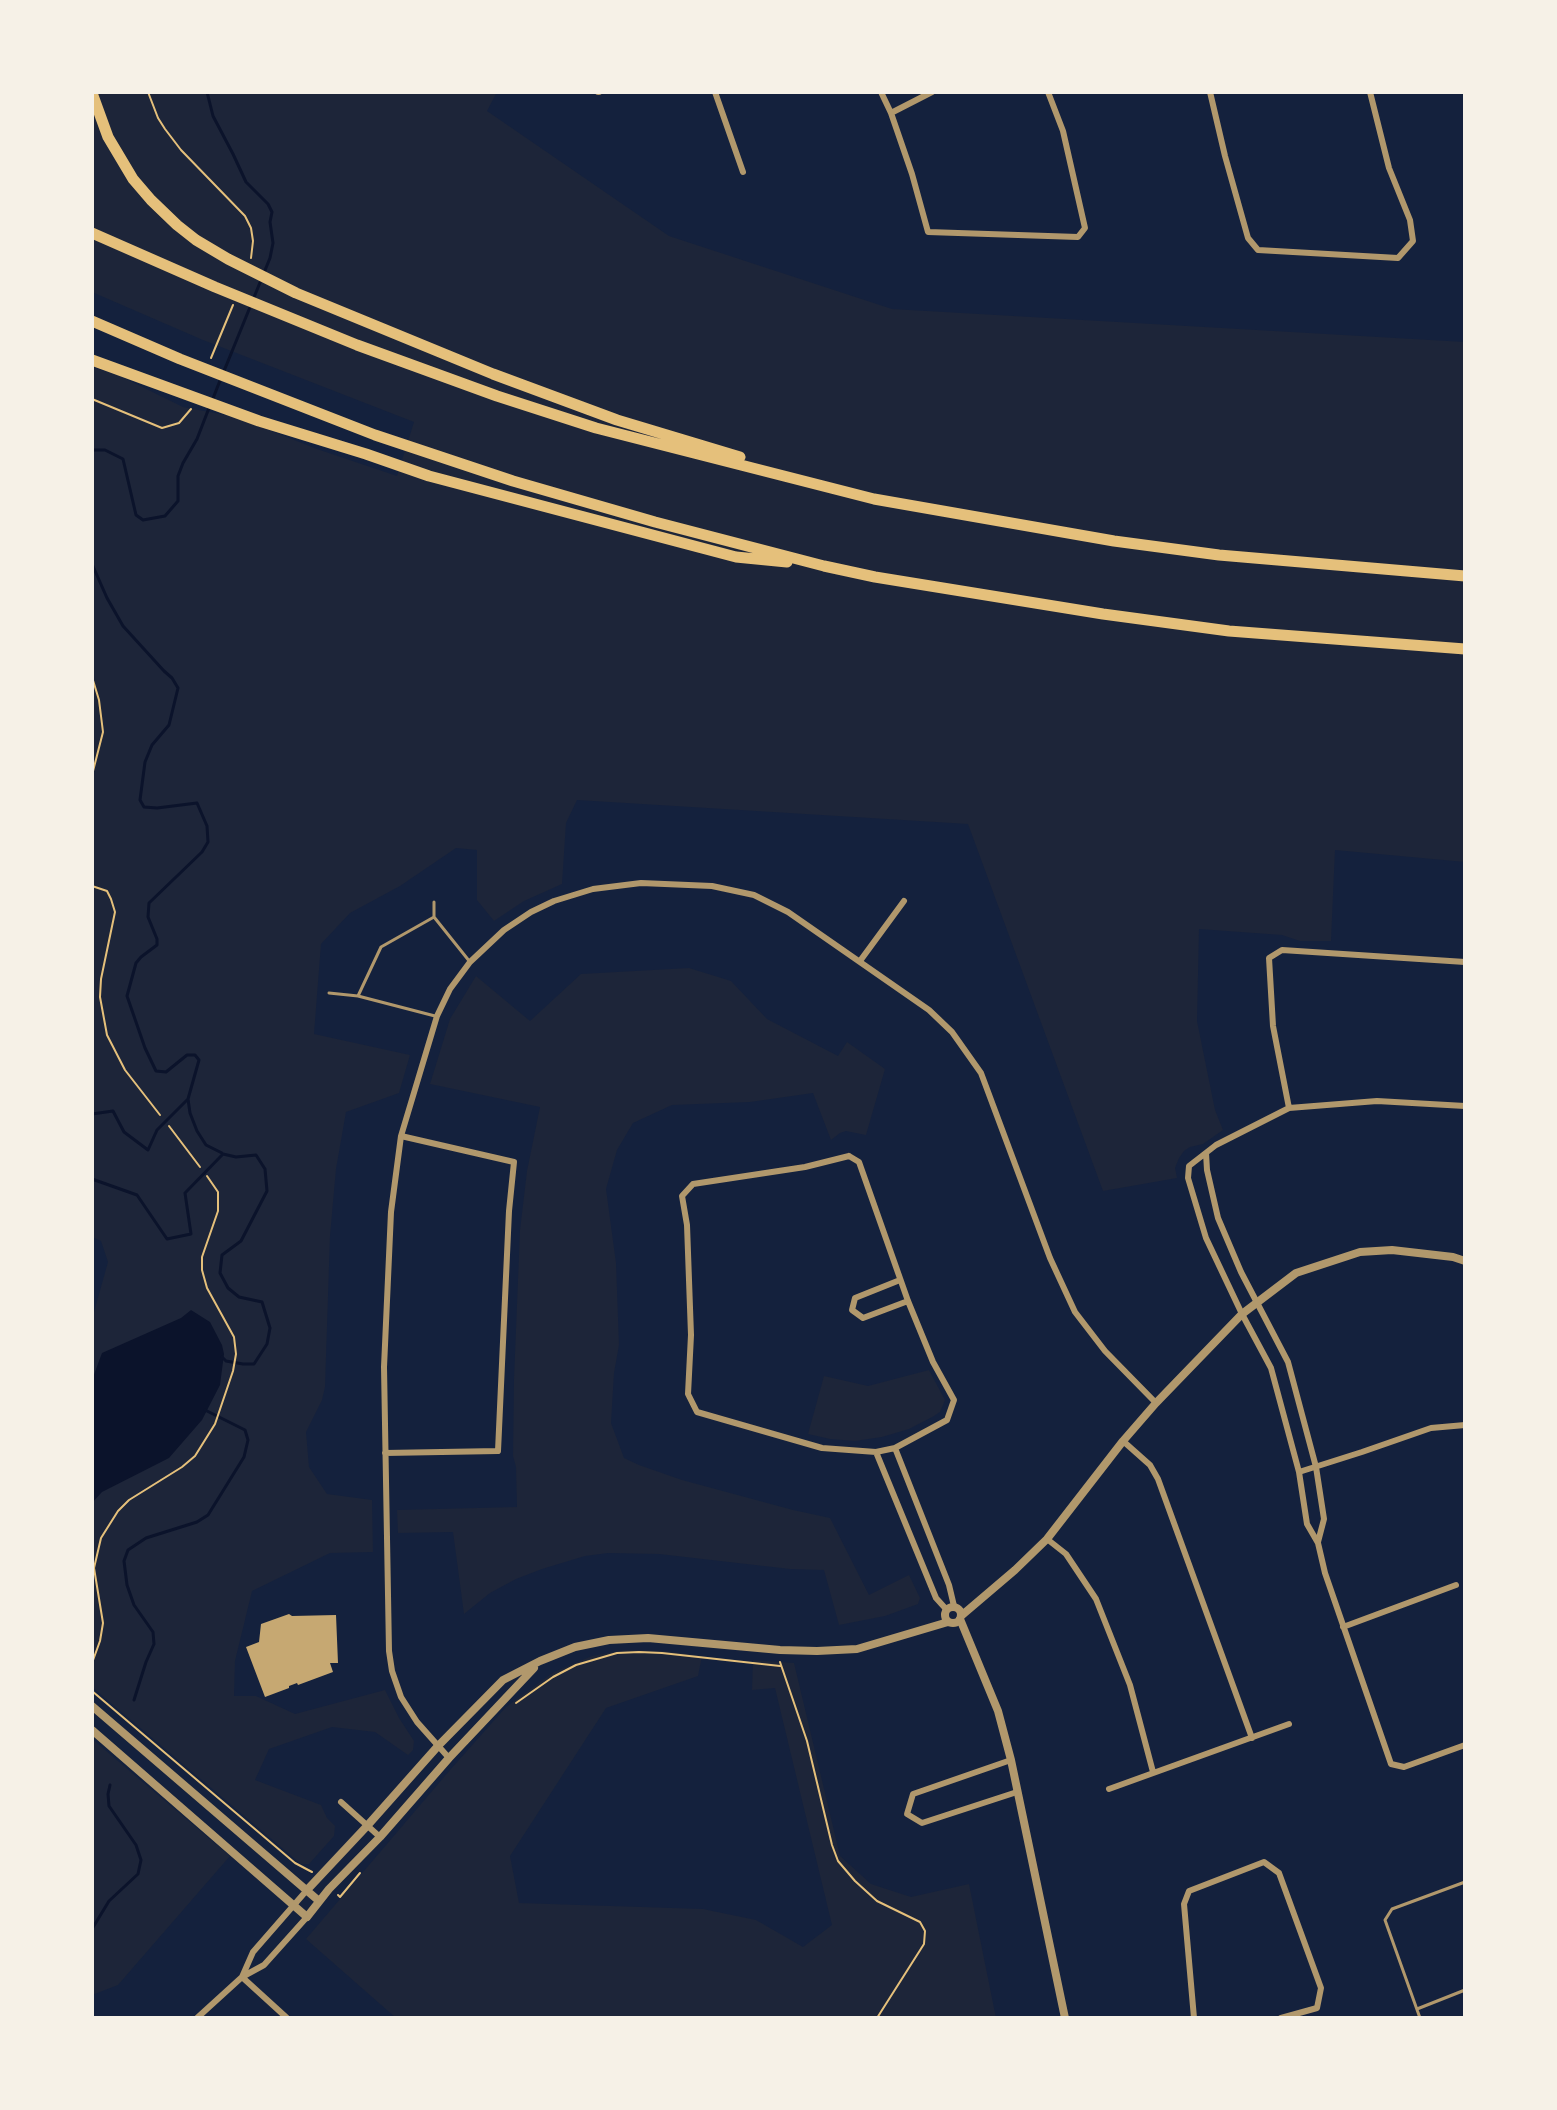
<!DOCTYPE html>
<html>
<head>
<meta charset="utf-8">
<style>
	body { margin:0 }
	#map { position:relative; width:1557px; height:2110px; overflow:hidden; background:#14213d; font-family:Barlow,sans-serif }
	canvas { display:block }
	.frame { position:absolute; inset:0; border:94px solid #f6f1e7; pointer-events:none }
</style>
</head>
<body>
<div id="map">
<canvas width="1557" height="2110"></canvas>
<div class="frame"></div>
</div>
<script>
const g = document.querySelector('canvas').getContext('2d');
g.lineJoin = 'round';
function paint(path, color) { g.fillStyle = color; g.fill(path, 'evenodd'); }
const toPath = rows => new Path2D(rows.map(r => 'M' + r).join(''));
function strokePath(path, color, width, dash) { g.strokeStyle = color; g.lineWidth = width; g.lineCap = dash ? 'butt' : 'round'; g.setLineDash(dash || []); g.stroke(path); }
const green = toPath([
	[92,92,497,92,487,111,669,236,892,309,1465,342,1465,862,1335,850,1331,941,1300,941,1282,935,1199,929,1197,1021,1215,1110,1223,1130,1203,1144,1190,1147,1184,1151,1179,1158,1175,1168,1177,1178,1103,1191,968,824,577,800,566,823,562,884,524,901,494,921,477,900,477,850,456,848,400,886,350,913,321,944,314,1034,410,1055,399,1093,346,1112,336,1169,330,1236,325,1387,322,1400,306,1432,309,1467,327,1494,372,1500,373,1552,330,1553,252,1591,235,1661,234,1696,256,1696,295,1714,385,1690,399,1718,414,1741,413,1750,408,1755,375,1732,332,1727,269,1749,255,1780,321,1805,327,1818,335,1826,334,1836,309,1864,301,1864,92,1687,92,1319,108,1262,101,1241,92,1237,92,367,120,376,183,407,236,417,317,449,397,476,414,422,203,340,92,292],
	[689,968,731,981,767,1019,838,1056,847,1042,885,1069,866,1135,846,1131,840,1133,831,1140,813,1093,750,1102,672,1105,633,1123,617,1150,606,1189,616,1263,619,1345,614,1373,611,1423,624,1458,639,1465,682,1480,793,1510,830,1518,869,1595,909,1575,920,1598,918,1604,885,1616,839,1625,824,1570,790,1569,659,1554,608,1553,585,1556,542,1569,516,1579,490,1593,464,1614,453,1532,398,1533,397,1510,517,1507,516,1467,513,1456,514,1379,520,1230,527,1171,540,1107,430,1084,450,1019,476,976,530,1021,581,974],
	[929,1370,945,1400,943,1405,940,1412,934,1416,909,1429,882,1437,855,1441,830,1439,808,1434,824,1376,868,1386],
	[625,1650,665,1651,702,1656,698,1676,606,1708,510,1856,519,1903,703,1909,756,1920,803,1947,832,1925,775,1688,752,1690,753,1660,794,1663,840,1856,871,1884,911,1897,969,1884,996,2018,396,2018,306,1939,450,1770,506,1707,554,1672,592,1656],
	[92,1739,230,1856,118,1985,92,1995]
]);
const water = toPath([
	[191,1310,210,1322,222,1345,224,1354,220,1385,202,1420,169,1458,102,1492,92,1503,92,1380,102,1353,181,1318]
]);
const stream = toPath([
	[207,92,213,116,233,154,246,182,268,204,272,212,270,222,273,243,270,258,224,371],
	[212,401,221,378],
	[92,450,105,450,123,459,136,515,143,520,165,516,178,501,178,476,183,463,197,439,209,408],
	[92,564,107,598,123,626,164,671,172,678,178,688,169,725,152,745,145,762,140,800,144,807,157,808,197,803,207,826,208,842,202,852,149,903,148,917,157,939,157,945,141,957,136,963,127,996,145,1048,156,1071,166,1072,187,1055,195,1055,199,1060,188,1099,157,1130,148,1150,124,1132,113,1111,92,1114],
	[188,1099,190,1113,197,1131,206,1145,222,1153],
	[92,1179,137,1195,167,1239,191,1234,185,1193,223,1154,236,1157,256,1155,265,1169,267,1191,241,1241,222,1255,220,1273,228,1288,239,1297,262,1302,270,1328,267,1344,254,1364,243,1364,226,1361,222,1357],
	[134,1700,146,1662,154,1644,153,1632,134,1605,127,1585,124,1561,128,1550,146,1538,197,1522,208,1515,244,1457,248,1440,245,1430,205,1410],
	[92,1929,109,1901,138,1874,141,1860,136,1845,109,1806,108,1794,110,1785]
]);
const building = toPath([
	[289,1614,292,1616,336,1615,338,1663,330,1663,333,1672,298,1685,297,1683,289,1686,289,1688,265,1697,246,1647,259,1642,261,1624]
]);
const path = toPath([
	[148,92,158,118,165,129,181,150,245,216,251,228,253,241,251,258],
	[211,358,233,305],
	[92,399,162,428,179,423,191,409],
	[92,677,99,700,103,732,92,775],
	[92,886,107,891,111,899,115,912,101,979,100,997,107,1035,125,1070,160,1115],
	[169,1126,200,1167],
	[780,1662,807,1741,832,1845,838,1861,855,1881,877,1901,920,1922,925,1931,924,1944,877,2018],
	[92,1663,100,1641,103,1623,94,1568,101,1538,118,1511,129,1500,182,1467,195,1456,215,1424,233,1371,236,1354,234,1337,207,1288,202,1270,202,1257,218,1211,218,1192,207,1176],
	[92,1691,295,1863,312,1872],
	[516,1703,553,1677,576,1665,617,1653,639,1652,662,1653,780,1666],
	[338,1895,340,1897,360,1873]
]);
const service = toPath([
	[434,902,434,917,470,962],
	[329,993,358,996,435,1016],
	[358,996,381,947,434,917],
	[1417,2009,1465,1990],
	[1420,2018,1385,1920,1392,1909,1465,1882]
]);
const minor = toPath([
	[598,92,599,92],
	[715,92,743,172],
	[881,92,891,113,912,174,928,232,1078,237,1085,228,1063,131,1048,92],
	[1210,92,1225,156,1248,238,1258,250,1398,258,1413,241,1410,220,1389,168,1370,92],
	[891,113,932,92],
	[860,961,904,901],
	[1465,1106,1377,1101,1289,1108,1216,1145,1189,1166,1188,1178,1206,1238,1242,1314,1271,1368,1299,1472,1307,1524,1318,1543,1325,1573,1391,1764,1404,1767,1465,1745],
	[1289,1108,1273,1026,1269,958,1282,950,1465,962],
	[1206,1153,1207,1170,1218,1218,1241,1272,1288,1362,1316,1467,1324,1519,1318,1542],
	[849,1156,859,1162,908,1301,933,1362,954,1400,947,1420,895,1448,876,1452,822,1448,697,1412,688,1394,691,1335,687,1225,682,1196,693,1184,805,1167,849,1156],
	[900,1280,855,1298,852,1310,863,1318,908,1301],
	[1123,1441,1150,1465,1158,1479,1252,1738],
	[895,1448,949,1585,954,1606],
	[876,1452,936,1598,946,1609],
	[385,1453,498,1451,509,1211,514,1162,401,1136],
	[1299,1472,1362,1452,1431,1428,1465,1425],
	[1047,1539,1066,1554,1096,1599,1130,1685,1153,1772],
	[1343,1627,1456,1585],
	[449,1758,417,1722,401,1697,392,1671,389,1651,384,1367,391,1212,401,1136,437,1016,450,989,470,962,504,930,531,912,554,901,593,889,641,883,712,886,754,895,788,912,929,1010,952,1032,981,1073,1050,1258,1075,1312,1105,1351,1156,1403],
	[1011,1760,913,1794,907,1814,922,1823,1017,1792],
	[1109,1789,1289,1724],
	[341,1802,380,1837],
	[242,1977,253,1952,307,1890],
	[242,1977,287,2018],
	[197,2018,242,1977,264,1965,307,1917],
	[1194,2018,1184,1904,1189,1891,1264,1862,1279,1873,1321,1988,1317,2008,1281,2018]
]);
const tertiary = toPath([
	'945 1615a8 8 0 1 1 16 0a8 8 0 1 1-16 0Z',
	[961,1616,1015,1570,1047,1539,1123,1441,1156,1403,1242,1314,1296,1273,1360,1252,1392,1250,1453,1257,1465,1261],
	[960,1619,998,1711,1011,1760,1065,2018],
	[92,1706,319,1901],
	[92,1730,307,1917,329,1889,380,1837,449,1758,534,1668],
	[307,1890,367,1826,438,1746,503,1680,540,1661,575,1647,609,1640,648,1638,780,1650,817,1651,857,1649,948,1622]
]);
const motorway = toPath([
	[92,93,108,137,133,179,151,200,177,225,196,240,228,259,296,293,493,374,617,420,740,457],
	[92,233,215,287,357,345,497,396,596,428,874,499,1114,541,1219,555,1465,576],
	[92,321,180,359,375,435,513,481,655,522,824,566,875,577,1103,614,1229,631,1465,649],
	[92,360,259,421,366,454,429,476,736,557,787,562]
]);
paint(green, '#1d2539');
paint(water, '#0b132b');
strokePath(stream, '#0b132b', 3);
paint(building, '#c6a872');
strokePath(path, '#e5c07b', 2);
strokePath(service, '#b1986c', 3);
strokePath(minor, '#b1986c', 6);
strokePath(tertiary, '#b1986c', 8);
strokePath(motorway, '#e5c07b', 11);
</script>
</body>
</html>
